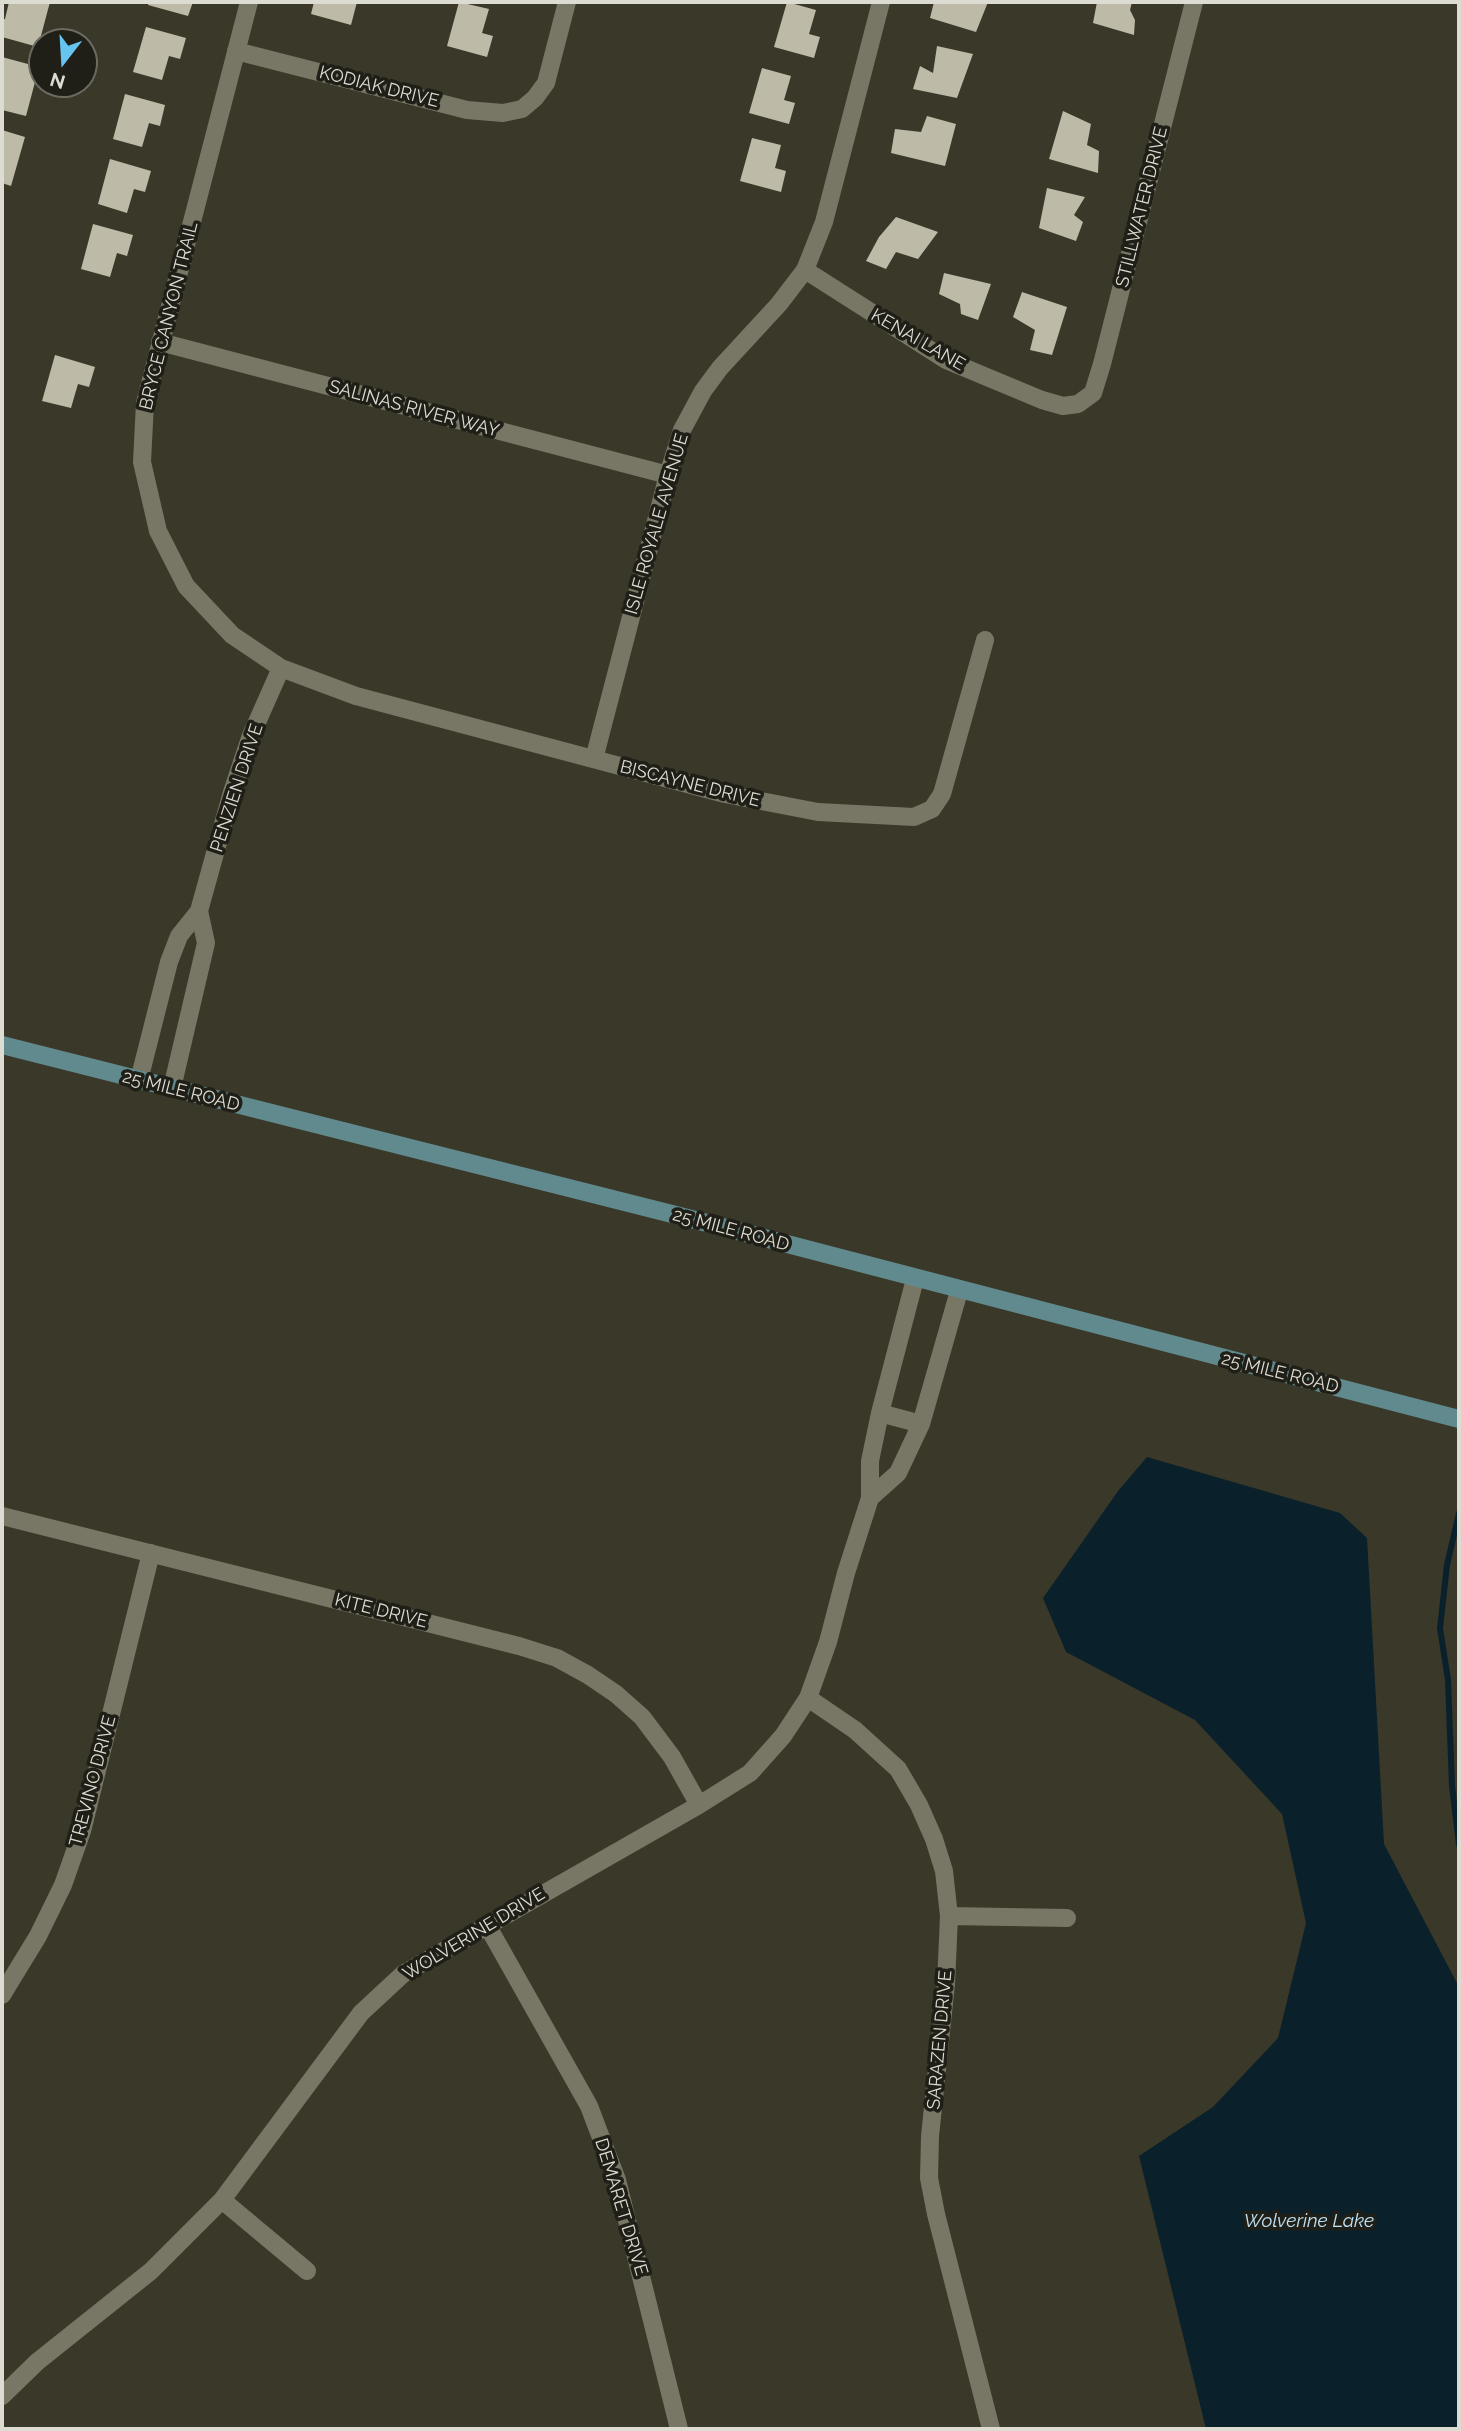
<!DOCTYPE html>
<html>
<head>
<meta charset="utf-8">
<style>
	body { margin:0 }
	#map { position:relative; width:1461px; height:2431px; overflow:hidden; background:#3a3828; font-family:Raleway,sans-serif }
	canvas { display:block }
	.frame { position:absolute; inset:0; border:4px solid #dddcd2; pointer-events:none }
	.north { position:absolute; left:28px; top:28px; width:70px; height:70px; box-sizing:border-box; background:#201f17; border:2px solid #6c6b62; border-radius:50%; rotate:197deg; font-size:19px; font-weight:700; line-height:28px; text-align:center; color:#dddcd2 }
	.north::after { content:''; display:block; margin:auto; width:24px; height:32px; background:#67c4f0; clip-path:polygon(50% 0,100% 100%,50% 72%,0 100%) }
</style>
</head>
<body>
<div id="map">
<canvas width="1461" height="2431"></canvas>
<div class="frame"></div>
<div class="north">N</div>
</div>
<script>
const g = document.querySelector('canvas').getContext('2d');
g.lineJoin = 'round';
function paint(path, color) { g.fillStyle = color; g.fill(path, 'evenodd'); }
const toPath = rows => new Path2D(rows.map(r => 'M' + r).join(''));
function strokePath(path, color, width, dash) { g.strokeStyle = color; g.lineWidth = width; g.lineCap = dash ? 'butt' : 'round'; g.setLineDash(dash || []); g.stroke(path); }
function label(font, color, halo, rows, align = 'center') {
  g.font = font + ' Raleway,sans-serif'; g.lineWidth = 7; g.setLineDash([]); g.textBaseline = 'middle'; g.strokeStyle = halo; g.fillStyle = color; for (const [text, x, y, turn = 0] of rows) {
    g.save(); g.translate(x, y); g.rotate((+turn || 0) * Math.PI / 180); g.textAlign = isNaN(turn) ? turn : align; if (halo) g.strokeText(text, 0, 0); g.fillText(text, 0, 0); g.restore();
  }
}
const water = toPath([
	[1147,1457,1340,1513,1367,1538,1384,1844,1459,1987,1459,2429,1206,2429,1139,2156,1213,2107,1278,2038,1306,1923,1282,1814,1195,1720,1066,1652,1043,1598,1118,1491]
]);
const stream = toPath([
	[1459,1513,1447,1565,1440,1628,1448,1680,1452,1786,1459,1845]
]);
const building = toPath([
	[9,2,50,2,38,47,2,37,2,19,5,19],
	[149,2,193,2,188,16,148,5],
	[314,2,357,2,351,25,311,14],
	[459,2,489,9,482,33,493,36,487,57,447,46],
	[787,2,816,10,809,34,820,37,814,58,774,47],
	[934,2,988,2,976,32,930,18],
	[1097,2,1132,2,1130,10,1135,20,1134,35,1093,23],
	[146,27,186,38,180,59,169,56,162,80,133,72],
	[937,46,973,54,957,98,913,89,920,66,933,73],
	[2,57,39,67,26,116,2,110],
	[762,68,791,76,784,100,795,103,789,124,749,113],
	[125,94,165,105,160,126,149,123,142,147,113,139],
	[1063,111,1091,124,1087,145,1099,151,1098,173,1049,159],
	[927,116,956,124,945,166,891,153,895,129,921,132],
	[2,130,25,137,11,186,2,183],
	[752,138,781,145,775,168,786,171,781,192,740,181],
	[110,159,151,171,145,192,134,189,127,213,98,204],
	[1047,188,1085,197,1074,215,1083,222,1076,241,1039,228],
	[896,217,938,232,918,259,896,252,886,269,866,261,879,237],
	[93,224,133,235,127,256,117,253,110,277,81,269],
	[944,273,991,284,978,320,961,314,960,304,939,294],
	[1022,292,1067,307,1052,355,1030,350,1035,330,1013,317],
	[55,355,95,367,89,387,78,384,71,408,42,401]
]);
const street = toPath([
	[249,2,145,403,142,462,158,531,186,586,232,635,281,668,356,696,725,794,818,812,914,817,932,809,942,794,985,640],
	[236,51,467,110,503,113,522,109,535,98,546,83,567,2],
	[805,270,946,360,1042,400,1063,406,1078,404,1093,393,1102,364,1194,2],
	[160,342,668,475],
	[594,759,668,475,682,430,703,391,720,368,779,304,805,270,824,222,881,2],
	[139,1080,169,962,179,936,199,911,232,792,250,738,281,668],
	[172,1088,206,943,199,911],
	[880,1413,921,1424],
	[870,1498,898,1473,921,1424,959,1291],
	[2,1516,519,1646,557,1658,588,1675,616,1694,642,1717,672,1757,699,1805],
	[808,1698,855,1730,898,1769,919,1805,934,1839,944,1871,949,1916,946,1984,930,2136,929,2178,936,2214,991,2429],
	[949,1916,1067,1918],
	[487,1925,589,2106,617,2180,679,2429],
	[2,1995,38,1936,63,1885,82,1831,151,1553],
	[222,2200,307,2271],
	[2,2396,37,2362,151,2271,222,2200,361,2013,403,1974,699,1805,750,1773,783,1736,808,1698,828,1642,846,1573,870,1498,870,1461,880,1413,915,1279]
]);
const secondary = toPath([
	[2,1045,676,1215,1459,1419]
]);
const streetNames = [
	["KODIAK DRIVE",379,87,14],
	["STILLWATER DRIVE",1142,207,-76],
	["BRYCE CANYON TRAIL",169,316,-76],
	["KENAI LANE",918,340,30],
	["SALINAS RIVER WAY",414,409,15],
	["ISLE ROYALE AVENUE",657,524,-74],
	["BISCAYNE DRIVE",690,784,14],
	["PENZIEN DRIVE",237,788,-72],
	["25 MILE ROAD",181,1091,14],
	["25 MILE ROAD",731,1230,15],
	["25 MILE ROAD",1280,1373,14],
	["KITE DRIVE",381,1611,14],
	["TREVINO DRIVE",93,1781,-75],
	["WOLVERINE DRIVE",474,1934,-31],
	["SARAZEN DRIVE",940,2040,-85],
	["DEMARET DRIVE",621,2207,73]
];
const waterNames = [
	["Wolverine Lake",1309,2221]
];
paint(water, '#0a212b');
strokePath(stream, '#0a212b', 6);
paint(building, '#bdbaa7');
strokePath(street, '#787664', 18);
strokePath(secondary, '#608a8e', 18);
label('18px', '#dddcd2', '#201f17', streetNames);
label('italic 19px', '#bce1f4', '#201f17', waterNames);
</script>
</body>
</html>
